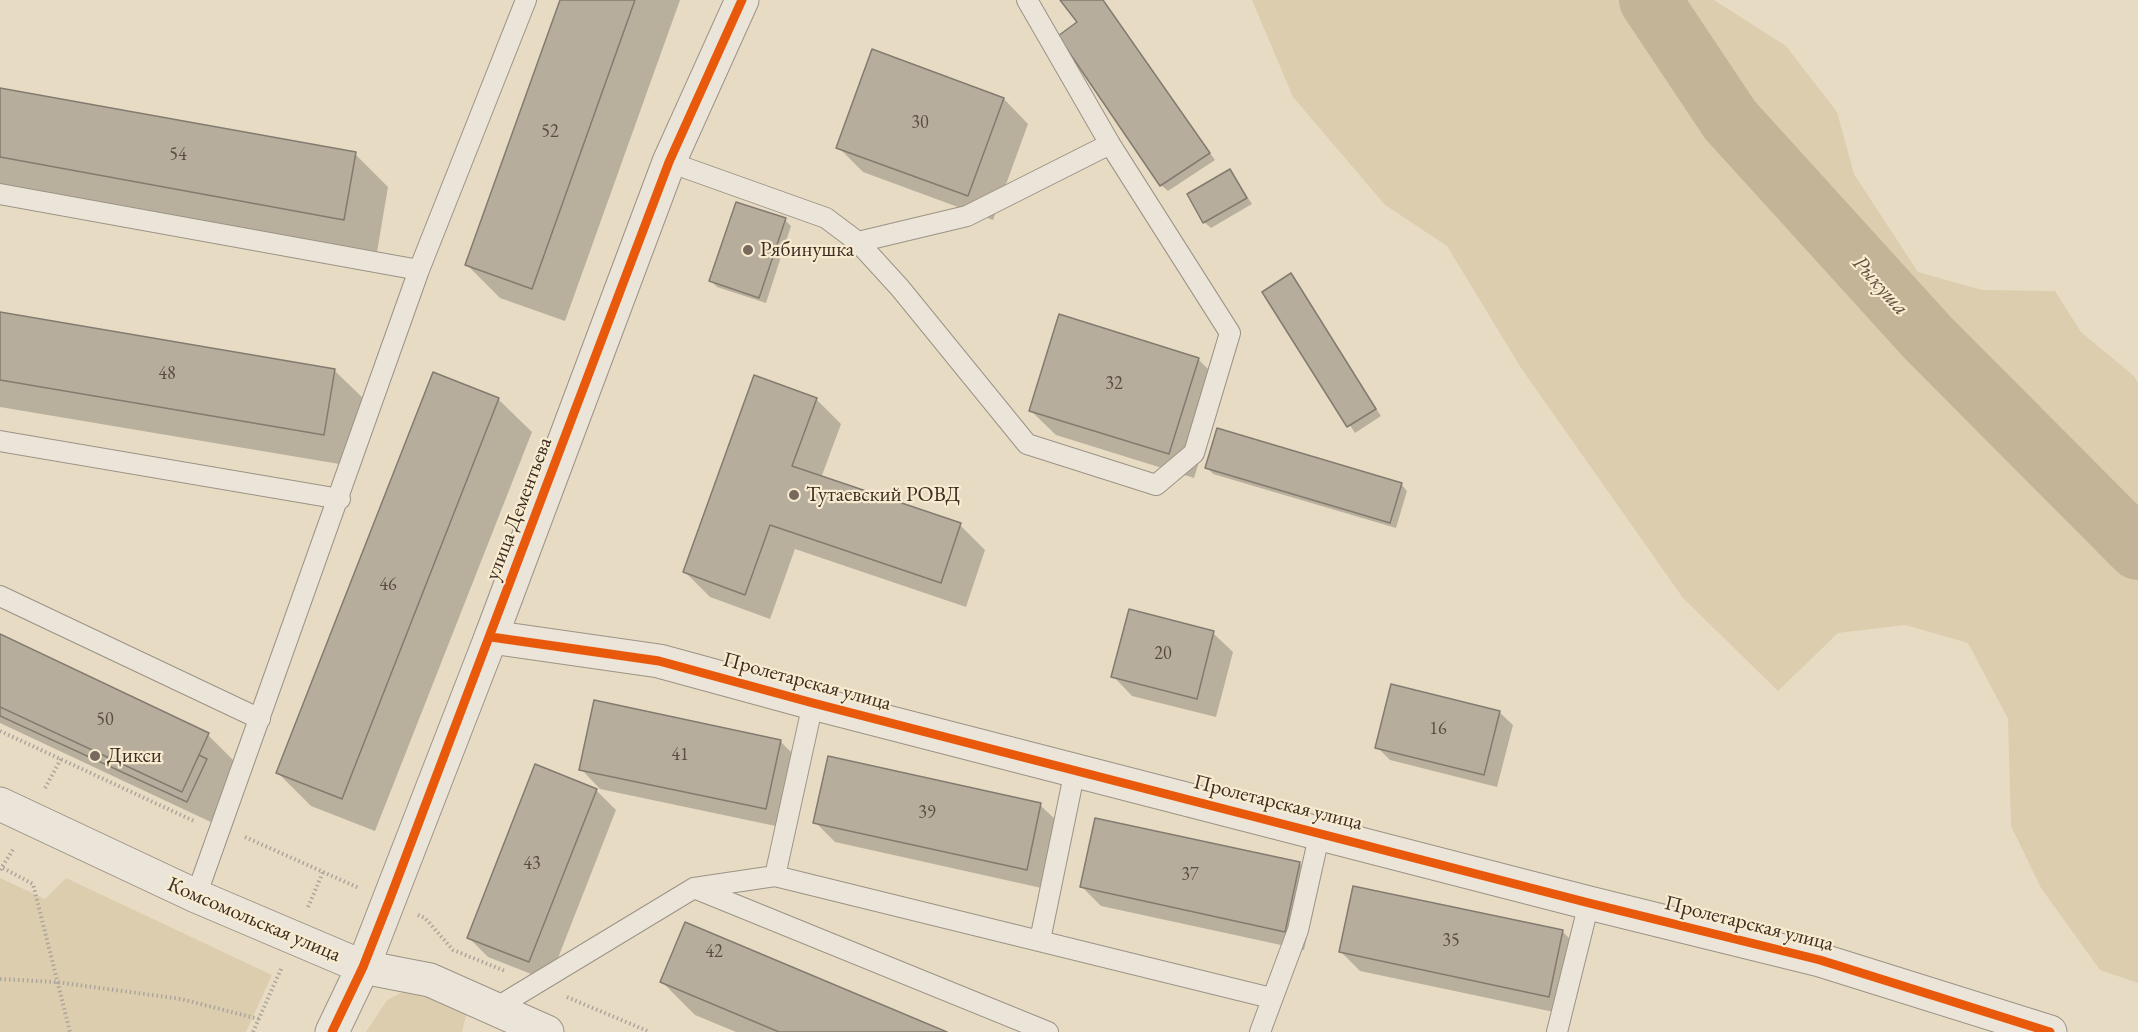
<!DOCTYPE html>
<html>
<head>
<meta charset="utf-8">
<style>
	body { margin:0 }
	canvas { display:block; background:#e7dbc4 }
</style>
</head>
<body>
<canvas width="2138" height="1032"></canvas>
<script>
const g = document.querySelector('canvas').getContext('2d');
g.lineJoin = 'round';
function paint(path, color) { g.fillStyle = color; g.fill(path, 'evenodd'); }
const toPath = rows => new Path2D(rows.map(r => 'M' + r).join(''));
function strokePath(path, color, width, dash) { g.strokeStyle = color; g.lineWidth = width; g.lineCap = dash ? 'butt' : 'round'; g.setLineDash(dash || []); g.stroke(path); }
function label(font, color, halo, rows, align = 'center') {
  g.font = font + ' "EB Garamond",serif'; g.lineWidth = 4.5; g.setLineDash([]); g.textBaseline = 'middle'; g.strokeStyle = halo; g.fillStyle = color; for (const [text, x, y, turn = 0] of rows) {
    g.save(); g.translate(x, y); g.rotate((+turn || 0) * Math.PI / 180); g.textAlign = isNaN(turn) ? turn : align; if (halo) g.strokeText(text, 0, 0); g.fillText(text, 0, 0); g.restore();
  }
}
const green = toPath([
	[1252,0,1714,0,1786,46,1837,112,1854,174,1918,272,1982,290,2055,291,2081,332,2134,376,2138,383,2138,983,2100,970,2041,888,2011,826,2008,719,1968,643,1905,625,1838,633,1778,691,1683,598,1521,368,1447,246,1385,205,1293,97],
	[0,878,45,899,66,878,272,975,246,1032,0,1032],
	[419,991,467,1011,462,1032,366,1032,387,1000,403,992]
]);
const shadow = toPath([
	[562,0,680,0,565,321,500,298,467,265],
	[1062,0,1103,0,1215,160,1168,191,1161,185,1079,22],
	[0,89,355,154,388,187,377,252,0,184],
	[1004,99,1028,124,993,220,863,172,838,147],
	[1230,171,1252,204,1211,228,1204,222],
	[785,220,791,226,766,303,717,287,711,281],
	[1291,275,1381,416,1355,433,1264,292],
	[0,313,334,370,368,403,357,467,0,407],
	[1198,359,1223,384,1194,478,1056,435,1031,411],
	[498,399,532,432,375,831,311,806,278,773],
	[816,399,841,424,821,478,960,525,985,550,966,607,795,549,770,619,710,597,685,572],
	[1207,467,1401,484,1407,491,1396,528,1213,474],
	[1213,633,1233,652,1216,717,1132,696,1113,676],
	[0,636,208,735,241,768,215,824,0,723],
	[1499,712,1513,725,1497,787,1390,760,1377,747],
	[780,741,799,760,785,828,600,789,581,769],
	[596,790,616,810,549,981,488,957,469,938],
	[1040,805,1060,824,1046,889,835,842,815,822],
	[1300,864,1319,883,1304,950,1101,906,1082,887],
	[1562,931,1582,951,1568,1015,1360,971,1341,952],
	[662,982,943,1032,736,1032,695,1015]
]);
const river = toPath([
	[1650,0,1730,120,1928,338,2138,549]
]);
const building = toPath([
	[560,0,635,0,532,289,465,265,560,0],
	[1060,0,1103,0,1210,153,1160,186,1058,36,1077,22,1060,0],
	[872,49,1004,98,968,196,836,148,872,49],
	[0,88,356,152,344,220,0,157,0,88],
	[1230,169,1247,198,1203,223,1187,194,1230,169],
	[736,202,786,218,759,298,709,281,736,202],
	[1291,273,1376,409,1347,427,1262,292,1291,273],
	[0,312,335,369,324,435,0,380,0,312],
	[1059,314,1199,358,1169,454,1029,411,1059,314],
	[433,372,499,398,342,799,276,773,433,372],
	[754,375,817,398,792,466,961,523,941,583,770,525,745,595,683,572,754,375],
	[1217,428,1402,483,1390,523,1205,468,1217,428],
	[1129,609,1214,631,1197,699,1111,677,1129,609],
	[0,634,209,733,182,792,0,707,0,634],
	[1391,684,1500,711,1484,775,1375,748,1391,684],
	[594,700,781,740,766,809,579,770,594,700],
	[0,707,182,792,199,755,207,759,187,802,0,716,0,707],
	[828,756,1041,803,1027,870,813,823,828,756],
	[535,764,597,789,529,962,467,938,535,764],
	[1095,818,1300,862,1285,932,1080,887,1095,818],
	[1353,886,1563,930,1549,997,1339,952,1353,886],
	[685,922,947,1032,779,1032,660,982,685,922]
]);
const path = toPath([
	[0,731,194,821],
	[45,788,61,759],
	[245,837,359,888],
	[3,868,33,884,70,1032],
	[0,870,14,848],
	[308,907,323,872],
	[418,915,425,918,453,950,505,971],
	[0,979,56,982,181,999,259,1019],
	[567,997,650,1032],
	[253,1032,281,969]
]);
const service = toPath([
	[669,162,826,218,858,242,900,288,1027,444,1156,485,1194,453,1230,333,1110,144,1027,0],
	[0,194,419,270],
	[858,242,967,216,1110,144],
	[0,441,340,499],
	[0,596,260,719],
	[775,876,813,703],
	[694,888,1048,1032],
	[196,896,419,270,526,0],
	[1040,940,1075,770],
	[494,1009,694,888,775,876,1271,998],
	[1260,1032,1298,930,1320,832],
	[1557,1032,1589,903]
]);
const minor = toPath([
	[491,637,669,162,742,0],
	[363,967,430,980,547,1032]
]);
const tertiary = toPath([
	[0,804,196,896,363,967],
	[332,1032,363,967,491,637,659,661,813,703,1589,903,1820,960,2050,1032]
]);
const cycleway = toPath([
	[491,637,659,661,813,703,1589,903,1820,960,2050,1032],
	[332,1032,363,967,389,901,669,162,742,0]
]);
const markers = [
	[748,250,6,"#77695b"],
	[794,495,6,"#77695b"],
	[95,756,6,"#77695b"]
];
const numberNames = [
	["30",920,123],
	["52",550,132],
	["54",178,155],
	["48",167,374],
	["32",1114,384],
	["46",388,585],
	["20",1163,654],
	["50",105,720],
	["16",1438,729],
	["41",680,755],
	["39",927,813],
	["43",532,864],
	["37",1190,875],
	["35",1451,941],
	["42",714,952]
];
const poiNames = [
	["Рябинушка",760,250],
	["Тутаевский РОВД",806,495],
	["Дикси",107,756]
];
const streetNames = [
	["улица Дементьева",519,509,-69],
	["Пролетарская улица",807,682,15],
	["Пролетарская улица",1278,803,14],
	["Комсомольская улица",254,920,23],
	["Пролетарская улица",1749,924,14]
];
const waterNames = [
	["Рыкуша",1880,286,48]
];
paint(green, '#ddcdaf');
paint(shadow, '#0003');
strokePath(river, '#c4b497', 62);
paint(building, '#b6ad9d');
strokePath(building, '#837b6f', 1.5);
strokePath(service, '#9c9385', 22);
strokePath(minor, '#9c9385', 35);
strokePath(tertiary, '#9c9385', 35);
strokePath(path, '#aca59c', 4, [1.5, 3]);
strokePath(service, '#eae4d9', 20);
strokePath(minor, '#eae4d9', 33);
strokePath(tertiary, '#eae4d9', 33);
strokePath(cycleway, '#e8590c', 9);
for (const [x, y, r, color] of markers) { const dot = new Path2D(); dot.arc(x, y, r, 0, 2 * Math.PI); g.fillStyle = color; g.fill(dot); strokePath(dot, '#f8ebd0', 2); }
label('18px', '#594c41', null, numberNames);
label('21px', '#3a2c22', '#f8ebd0', poiNames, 'left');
label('21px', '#3a2c22', '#f8ebd0', streetNames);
label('italic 22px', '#5f503f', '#f8ebd0', waterNames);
</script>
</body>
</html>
